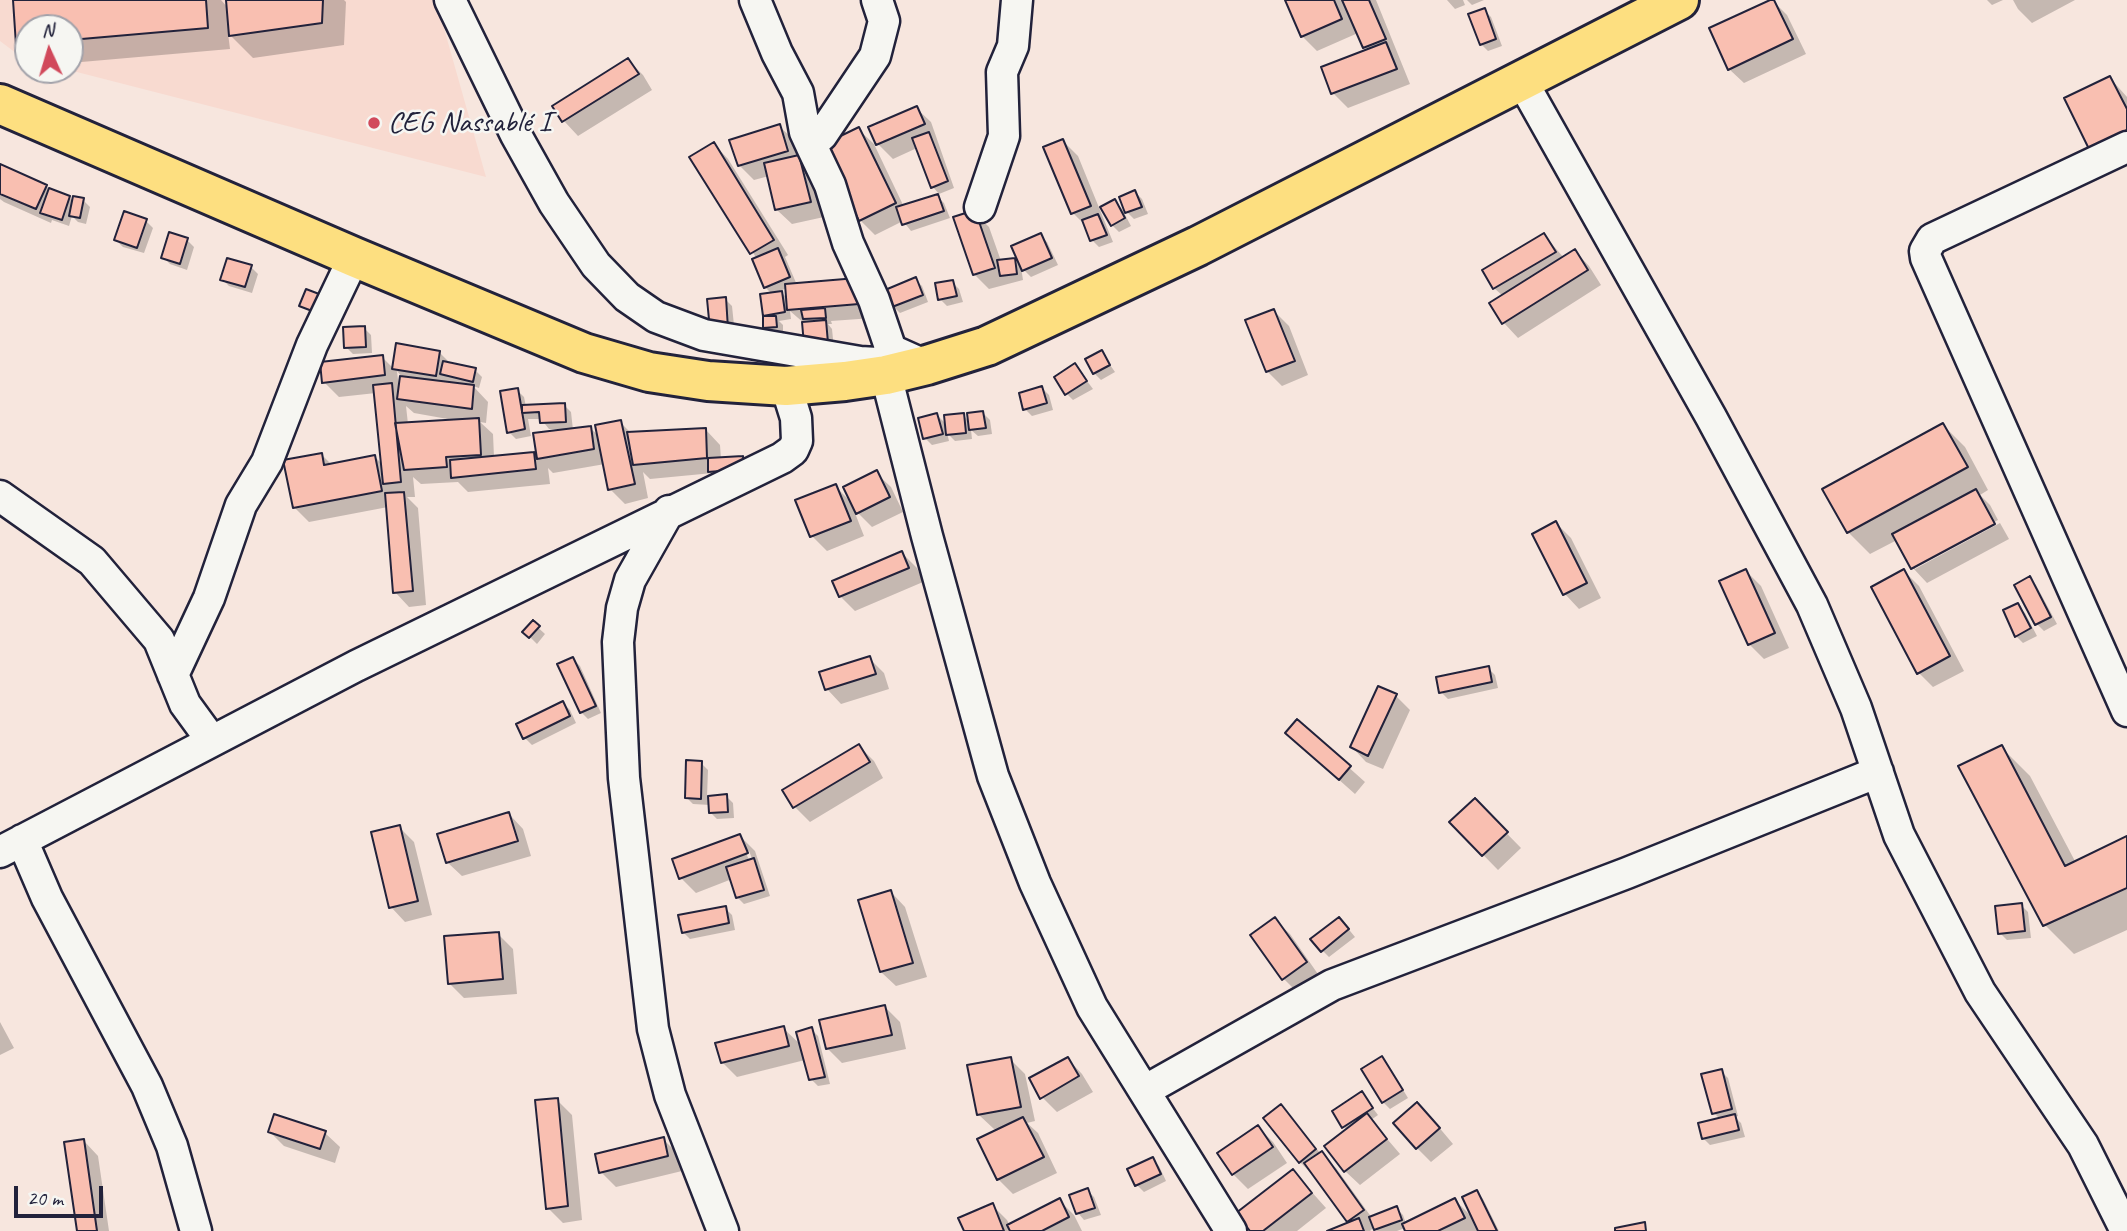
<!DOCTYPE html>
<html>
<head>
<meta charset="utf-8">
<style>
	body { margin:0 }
	#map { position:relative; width:2127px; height:1231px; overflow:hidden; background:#f7e6de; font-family:Caveat,sans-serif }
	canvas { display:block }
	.north { position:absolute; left:14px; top:14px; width:70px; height:70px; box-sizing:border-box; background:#f6f6f2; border:2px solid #a1a1a9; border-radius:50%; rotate:356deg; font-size:19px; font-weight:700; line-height:28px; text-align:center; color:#22223b }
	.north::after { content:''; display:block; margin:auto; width:24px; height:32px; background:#d1495b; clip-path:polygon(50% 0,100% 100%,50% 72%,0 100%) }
	.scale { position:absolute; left:14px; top:1186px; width:89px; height:32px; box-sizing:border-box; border:4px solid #22223b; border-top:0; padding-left:9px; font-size:21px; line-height:24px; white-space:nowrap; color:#22223b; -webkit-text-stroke:5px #f6f6f2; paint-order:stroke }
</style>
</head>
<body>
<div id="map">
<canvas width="2127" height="1231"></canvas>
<div class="north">N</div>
<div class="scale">20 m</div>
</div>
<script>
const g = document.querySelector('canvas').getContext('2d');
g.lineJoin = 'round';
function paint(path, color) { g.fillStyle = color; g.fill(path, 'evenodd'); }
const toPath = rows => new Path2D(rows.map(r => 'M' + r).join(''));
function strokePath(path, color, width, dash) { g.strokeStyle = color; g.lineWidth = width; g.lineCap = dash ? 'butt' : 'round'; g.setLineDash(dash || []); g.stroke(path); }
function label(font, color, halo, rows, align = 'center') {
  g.font = font + ' Caveat,sans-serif'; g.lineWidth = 5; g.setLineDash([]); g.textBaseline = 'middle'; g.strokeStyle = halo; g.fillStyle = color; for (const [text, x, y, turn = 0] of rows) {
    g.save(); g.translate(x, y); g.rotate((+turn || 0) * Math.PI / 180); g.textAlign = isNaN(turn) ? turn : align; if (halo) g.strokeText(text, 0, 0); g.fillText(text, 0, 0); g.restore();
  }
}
const built = toPath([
	[0,0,436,0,486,177,69,70,70,28,28,28,28,60,24,59,0,41]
]);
const shadow = toPath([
	[15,0,221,0,228,8,228,0,344,0,346,2,344,45,253,58,228,33,230,49,70,63,70,28,28,28,28,54,18,44],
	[1287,0,1376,0,1410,84,1348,108,1333,93,1368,51,1358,33,1317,51,1302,36],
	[1447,0,1463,0,1465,5,1455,9],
	[1467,0,1484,0,1472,5],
	[1987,0,2003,0,1992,5],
	[2013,0,2075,0,2032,23,2018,9],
	[1773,1,1787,15,1806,54,1744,83,1729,69],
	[1484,10,1491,17,1502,46,1488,51,1481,44],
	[628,60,643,75,652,90,578,136,564,121,554,107],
	[2110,78,2127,97,2127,152,2105,163],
	[916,108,931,122,954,188,939,194,933,187,917,148,893,159,878,144],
	[779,126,794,140,799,156,814,171,824,217,792,224,777,210,769,176,754,180,739,165],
	[859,130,874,144,904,207,937,196,944,203,950,218,911,231,903,221,875,235,860,220],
	[1063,141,1078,156,1113,242,1099,247,1092,240,1086,226,1073,213],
	[714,144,728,159,788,255,785,257,797,285,857,280,873,318,831,321,832,324,828,324,832,329,834,349,790,311,791,319,779,321,783,325,783,334,772,334,765,327,768,318,765,315,772,294,765,287,757,259,692,157],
	[787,288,788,299,780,291],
	[0,166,69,197,73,201,83,200,90,207,86,224,78,222,72,216,69,226,52,220,51,223,4,202,0,199],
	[1135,192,1142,199,1148,214,1134,219,1127,212],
	[1115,201,1122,209,1131,226,1119,232,1112,225],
	[974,212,989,227,1001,261,1014,260,1023,268,1040,235,1047,242,1058,265,1031,277,1021,267,1023,280,989,289,974,274],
	[146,221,153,228,144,253,123,247,116,240],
	[1544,235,1564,258,1575,251,1589,266,1601,285,1518,338,1504,323,1491,303,1503,296,1494,288],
	[187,240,194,247,187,270,170,264,163,257],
	[251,267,258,274,252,293,229,286,222,279],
	[915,279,922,286,928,302,900,313,893,306],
	[952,282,959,289,963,302,947,306,940,299],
	[725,299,732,306,735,335,712,329],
	[1274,311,1289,326,1308,375,1282,386,1267,371],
	[364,328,371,335,372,353,353,354,346,347],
	[1101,352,1115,372,1101,380,1094,373],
	[440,353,452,365,475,370,482,377,479,388,473,386,488,402,486,423,480,422,493,434,494,457,533,453,539,459,535,434,558,432,558,429,549,429,541,419,528,419,531,436,516,439,509,432,517,390,524,397,526,407,564,405,571,412,573,430,590,428,599,436,620,422,632,434,706,430,720,445,721,459,743,458,750,465,721,469,717,478,713,473,650,479,643,472,648,498,625,504,610,489,605,464,553,473,548,468,550,484,468,492,458,482,421,484,413,477,415,497,407,497,418,508,426,605,409,607,395,592,388,507,309,522,294,507,321,454,332,465,375,457,383,465,376,393,339,397,324,382,382,357,393,368],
	[397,371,402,377,399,389],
	[406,406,414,413,459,421,408,424],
	[1075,365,1093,389,1073,400,1066,393],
	[1042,388,1049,395,1053,410,1032,416,1025,409],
	[983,413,990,420,992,434,978,436,971,430,972,439,955,441,947,433,949,441,932,445,925,438,937,415,947,425,963,415,970,422],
	[1943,425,1965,447,1988,490,1980,495,1990,505,1998,520,1915,565,1915,569,2000,523,2009,539,1927,583,1913,568,1897,540,1870,554,1848,532],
	[876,473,891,487,903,512,872,527,853,508,864,536,827,551,812,536,835,486,852,503],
	[1556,523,1571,538,1601,598,1579,609,1565,594,1534,534],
	[902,553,917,568,923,582,855,611,840,596],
	[1746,571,1761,586,1789,648,1764,659,1749,644],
	[1904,571,1919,586,1964,671,1933,687,1919,673],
	[2029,578,2036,585,2057,624,2044,631,2037,624],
	[2018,606,2025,613,2037,636,2023,643,2016,636],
	[533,623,545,634,537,644,525,632],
	[869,658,884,673,889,689,841,704,827,689],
	[573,659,580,666,601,713,588,719,581,712],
	[1488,668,1495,675,1498,688,1448,699,1441,692],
	[1396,696,1410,710,1383,769,1366,762,1352,747],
	[563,703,570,710,576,723,532,745,525,738],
	[1297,721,1365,782,1355,794,1302,747],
	[859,746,874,761,883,778,810,822,795,807],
	[2001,747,2030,776,2076,863,2127,837,2127,930,2074,954,2045,925],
	[701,763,708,770,707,797,726,796,733,803,734,818,717,819,710,812,710,805,693,804,686,797],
	[1474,800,1521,848,1498,870,1451,822],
	[509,814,523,829,531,856,462,876,447,862],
	[399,827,414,842,432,915,405,922,391,907],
	[740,836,755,851,770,896,744,904,737,897,732,879,696,893,681,878],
	[745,851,749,851,753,861,750,862],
	[891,892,905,907,927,977,896,986,881,972],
	[2021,905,2028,912,2031,938,2007,940,2000,933],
	[725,908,732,915,735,930,690,939,683,932],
	[1275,920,1290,934,1320,977,1298,993,1284,979],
	[1346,926,1355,937,1329,957,1322,950],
	[498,934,513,949,517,994,464,998,450,984],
	[885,1007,900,1022,906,1049,842,1063,827,1048],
	[0,1022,14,1048,0,1055],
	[783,1028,802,1046,811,1029,818,1036,830,1084,818,1086,811,1079,805,1060,737,1077,722,1062],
	[1381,1058,1388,1065,1408,1098,1390,1109,1383,1102],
	[1010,1059,1025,1074,1035,1121,1027,1123,1038,1133,1057,1173,1013,1194,998,1179,1002,1128,994,1129,979,1115],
	[1068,1059,1082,1074,1093,1092,1057,1112,1042,1097],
	[1721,1071,1728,1078,1738,1116,1735,1117,1741,1123,1745,1137,1710,1145,1703,1138,1720,1119,1714,1113],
	[1362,1094,1378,1115,1371,1120,1400,1154,1360,1185,1345,1171,1348,1130,1344,1127],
	[557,1100,572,1115,582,1220,563,1223,548,1208],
	[1281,1106,1321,1154,1336,1168,1372,1218,1396,1208,1403,1215,1406,1224,1455,1200,1474,1219,1477,1192,1483,1199,1499,1231,1407,1231,1405,1228,1397,1231,1377,1231,1374,1227,1370,1231,1332,1231,1351,1224,1315,1177,1300,1162],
	[275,1117,325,1133,340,1147,335,1163,284,1146,270,1132],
	[1432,1119,1453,1144,1431,1162,1417,1148],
	[1258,1127,1273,1142,1287,1163,1248,1189,1233,1174],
	[663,1139,678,1154,682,1171,616,1187,601,1172],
	[84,1141,98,1156,109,1231,78,1231],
	[1152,1159,1159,1166,1166,1181,1144,1192,1137,1185],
	[1293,1171,1326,1208,1297,1231,1252,1231],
	[1087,1190,1094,1197,1101,1215,1084,1220,1078,1213],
	[1059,1200,1074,1215,1082,1231,966,1231,992,1205,1007,1220,1010,1226]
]);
const building = toPath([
	[13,0,206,0,208,28,70,40,70,28,28,28,28,44,16,45,13,0],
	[226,0,323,0,322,23,229,36,226,0],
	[1285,0,1334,0,1342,19,1301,37,1285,0],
	[1342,0,1369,0,1386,39,1363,48,1342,0],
	[1770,0,1774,0,1793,39,1728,70,1709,28,1770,0],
	[1485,8,1496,39,1480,45,1468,14,1485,8],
	[1386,42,1397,69,1331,94,1321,67,1386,42],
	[628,58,639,74,562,122,552,106,628,58],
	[2110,76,2127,109,2127,130,2089,149,2064,98,2110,76],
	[917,106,925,124,876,145,868,127,917,106],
	[780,124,788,151,738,166,729,140,780,124],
	[859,127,896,203,859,221,822,145,859,127],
	[929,132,948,181,931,188,912,138,929,132],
	[1063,139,1091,206,1071,214,1043,147,1063,139],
	[714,142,774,240,750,254,689,157,714,142],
	[799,155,811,202,775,210,764,163,799,155],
	[0,164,47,185,36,209,0,194,0,164],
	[49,188,70,196,62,220,40,213,49,188],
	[1135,190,1142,207,1125,213,1119,197,1135,190],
	[938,194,944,211,902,225,896,207,938,194],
	[73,196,84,198,80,218,69,216,73,196],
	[1115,199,1125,218,1111,226,1100,207,1115,199],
	[975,210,995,268,973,275,953,217,975,210],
	[124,211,147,219,137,248,114,240,124,211],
	[1098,214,1107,235,1090,241,1082,220,1098,214],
	[169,232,188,238,180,264,161,258,169,232],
	[1041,233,1052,258,1022,271,1011,246,1041,233],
	[1544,233,1556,252,1493,289,1482,270,1544,233],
	[778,248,790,277,764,288,752,259,778,248],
	[1575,249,1588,270,1502,324,1489,303,1575,249],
	[227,258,252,265,245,287,220,280,227,258],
	[1015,258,1017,274,1000,276,997,260,1015,258],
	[916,277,923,295,892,307,885,290,916,277],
	[857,278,859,304,787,310,785,284,857,278],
	[953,280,957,296,938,300,935,283,953,280],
	[306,289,327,297,320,314,299,306,306,289],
	[782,291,785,312,763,316,760,294,782,291],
	[726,297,728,329,710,330,707,299,726,297],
	[825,308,826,318,803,319,801,310,825,308],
	[1274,309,1295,361,1266,372,1245,320,1274,309],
	[763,316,776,316,777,327,763,328,763,316],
	[826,320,828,343,804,345,802,322,826,320],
	[365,326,366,347,344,348,343,327,365,326],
	[396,343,440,351,436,376,392,369,396,343],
	[1102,350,1110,365,1093,374,1085,359,1102,350],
	[383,355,385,375,322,383,320,362,383,355],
	[443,361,476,368,473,382,440,374,443,361],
	[1075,363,1087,381,1065,395,1054,377,1075,363],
	[400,376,474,385,472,409,397,399,400,376],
	[392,383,401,482,383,484,373,385,392,383],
	[1042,386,1047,403,1023,410,1019,393,1042,386],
	[518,388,525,429,507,433,500,391,518,388],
	[565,403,566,422,540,423,539,412,522,413,522,405,565,403],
	[983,411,986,428,969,430,967,413,983,411],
	[937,413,943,434,923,439,918,418,937,413],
	[964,413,966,433,946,435,944,415,964,413],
	[479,418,481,455,446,457,447,467,404,470,395,423,479,418],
	[621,420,635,484,608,490,595,425,621,420],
	[1943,423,1968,467,1847,533,1822,489,1943,423],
	[591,426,594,449,537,459,533,433,591,426],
	[706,428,707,458,633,465,627,432,706,428],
	[534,452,536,469,451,478,450,460,534,452],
	[322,453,324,465,375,455,382,491,293,508,283,460,322,453],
	[743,456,744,469,708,472,708,458,743,456],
	[877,470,890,497,856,514,843,487,877,470],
	[836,484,851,521,810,537,795,500,836,484],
	[1976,489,1995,524,1911,569,1892,534,1976,489],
	[404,492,413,591,393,593,385,493,404,492],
	[1556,521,1587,583,1563,595,1532,534,1556,521],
	[902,551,909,568,839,597,832,581,902,551],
	[1746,569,1775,633,1748,645,1719,581,1746,569],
	[1904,569,1950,656,1917,674,1871,587,1904,569],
	[2030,576,2051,617,2035,625,2014,585,2030,576],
	[2018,603,2031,628,2015,637,2003,610,2018,603],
	[533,620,540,626,529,638,522,632,533,620],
	[870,656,876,674,825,690,819,672,870,656],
	[573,657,596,706,580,713,557,664,573,657],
	[1489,666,1492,682,1439,693,1436,677,1489,666],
	[1378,686,1397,694,1368,756,1350,747,1378,686],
	[563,701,570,716,523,739,516,724,563,701],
	[1297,719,1351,766,1339,780,1285,733,1297,719],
	[859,744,870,762,793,808,782,790,859,744],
	[2002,745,2065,866,2127,836,2127,888,2043,926,1958,766,2002,745],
	[686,760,702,761,701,799,685,798,686,760],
	[727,794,728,812,709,813,708,796,727,794],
	[1475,798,1508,832,1482,856,1449,822,1475,798],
	[509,812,518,841,446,863,437,834,509,812],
	[400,825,418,901,389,908,371,832,400,825],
	[740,834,748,853,679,879,672,859,740,834],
	[754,858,764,890,736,898,726,867,754,858],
	[891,890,913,963,880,972,858,900,891,890],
	[2022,903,2025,931,1998,934,1995,906,2022,903],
	[726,906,729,923,682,933,678,915,726,906],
	[1275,917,1307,962,1282,980,1250,935,1275,917],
	[1339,917,1349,929,1321,952,1310,939,1339,917],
	[499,932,503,979,448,984,444,936,499,932],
	[885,1005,892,1035,826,1049,819,1020,885,1005],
	[784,1026,789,1046,721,1063,715,1043,784,1026],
	[812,1027,825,1077,809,1080,796,1032,812,1027],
	[1382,1056,1403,1090,1382,1103,1361,1069,1382,1056],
	[1011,1057,1021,1107,977,1115,967,1065,1011,1057],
	[1068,1057,1079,1076,1040,1099,1029,1078,1068,1057],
	[1722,1069,1732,1109,1712,1114,1701,1074,1722,1069],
	[1362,1091,1373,1108,1342,1128,1332,1111,1362,1091],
	[558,1098,568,1206,546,1209,535,1100,558,1098],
	[1417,1102,1440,1128,1416,1149,1393,1123,1417,1102],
	[1281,1104,1316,1149,1299,1163,1263,1118,1281,1104],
	[1367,1113,1387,1139,1344,1172,1324,1146,1367,1113],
	[274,1114,326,1131,320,1149,268,1132,274,1114],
	[1735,1114,1739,1130,1702,1139,1698,1123,1735,1114],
	[1023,1117,1044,1157,997,1180,977,1139,1023,1117],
	[1258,1125,1273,1147,1232,1175,1217,1153,1258,1125],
	[664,1137,668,1156,599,1173,595,1154,664,1137],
	[84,1139,97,1231,77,1231,64,1142,84,1139],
	[1322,1151,1364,1210,1347,1222,1304,1163,1322,1151],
	[1153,1157,1161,1174,1135,1186,1127,1169,1153,1157],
	[1293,1169,1312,1193,1263,1231,1250,1231,1236,1213,1293,1169],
	[1088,1188,1095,1208,1076,1214,1069,1195,1088,1188],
	[1477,1190,1497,1231,1478,1231,1462,1197,1477,1190],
	[1060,1198,1069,1217,1042,1231,1010,1231,1007,1225,1060,1198],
	[1455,1198,1465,1218,1438,1231,1405,1231,1402,1224,1455,1198],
	[993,1203,1004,1231,964,1231,958,1218,993,1203],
	[1397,1206,1402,1220,1374,1230,1369,1217,1397,1206],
	[1359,1218,1364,1231,1327,1231,1359,1218],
	[1645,1222,1646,1231,1615,1231,1615,1228,1645,1222]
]);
const street = toPath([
	[450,0,516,135,554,203,596,265,627,297,656,317,704,335,860,362,894,364],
	[755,0,777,53,798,93,805,132,811,145],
	[877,0,884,21,875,56,822,135,811,145,830,185,848,243,874,300,891,350,920,363],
	[1522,81,1711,417,1812,605,1856,708,1899,835,1980,992,2083,1145,2126,1231],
	[2127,147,1932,239,1925,251,1926,258,2127,711],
	[980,207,1004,136,1002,72,1013,46,1017,0],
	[886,375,927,536,993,776,1035,883,1092,1007,1231,1231],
	[0,496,92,561,159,640,185,704,212,741],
	[669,511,630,580,622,608,618,642,624,778,653,1029,670,1095,723,1231],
	[173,675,209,598,241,505,267,462,312,345,354,257],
	[22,840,47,898,147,1086,172,1146,196,1231],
	[0,852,356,666,782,458,793,450,797,441,796,418,786,386],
	[1144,1091,1332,985,1627,873,1878,772]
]);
const primary = toPath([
	[0,104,354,257,584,353,649,372,708,381,786,386,845,381,886,375,927,365,987,346,1198,246,1679,0]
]);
const markers = [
	[374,123,7,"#d1495b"]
];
const poiNames = [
	["CEG Nassablé I",388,123]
];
paint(built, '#f8dad0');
paint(shadow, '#0003');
paint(building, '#f9bfb1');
strokePath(building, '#22223b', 2);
strokePath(street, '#22223b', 35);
strokePath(primary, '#22223b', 44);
strokePath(street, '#f6f6f2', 30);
strokePath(primary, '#fddf80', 38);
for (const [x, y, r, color] of markers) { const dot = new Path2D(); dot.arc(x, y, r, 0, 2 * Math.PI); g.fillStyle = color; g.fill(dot); strokePath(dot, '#f6f6f2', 2.5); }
label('30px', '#22223b', '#f6f6f2', poiNames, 'left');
</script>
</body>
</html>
